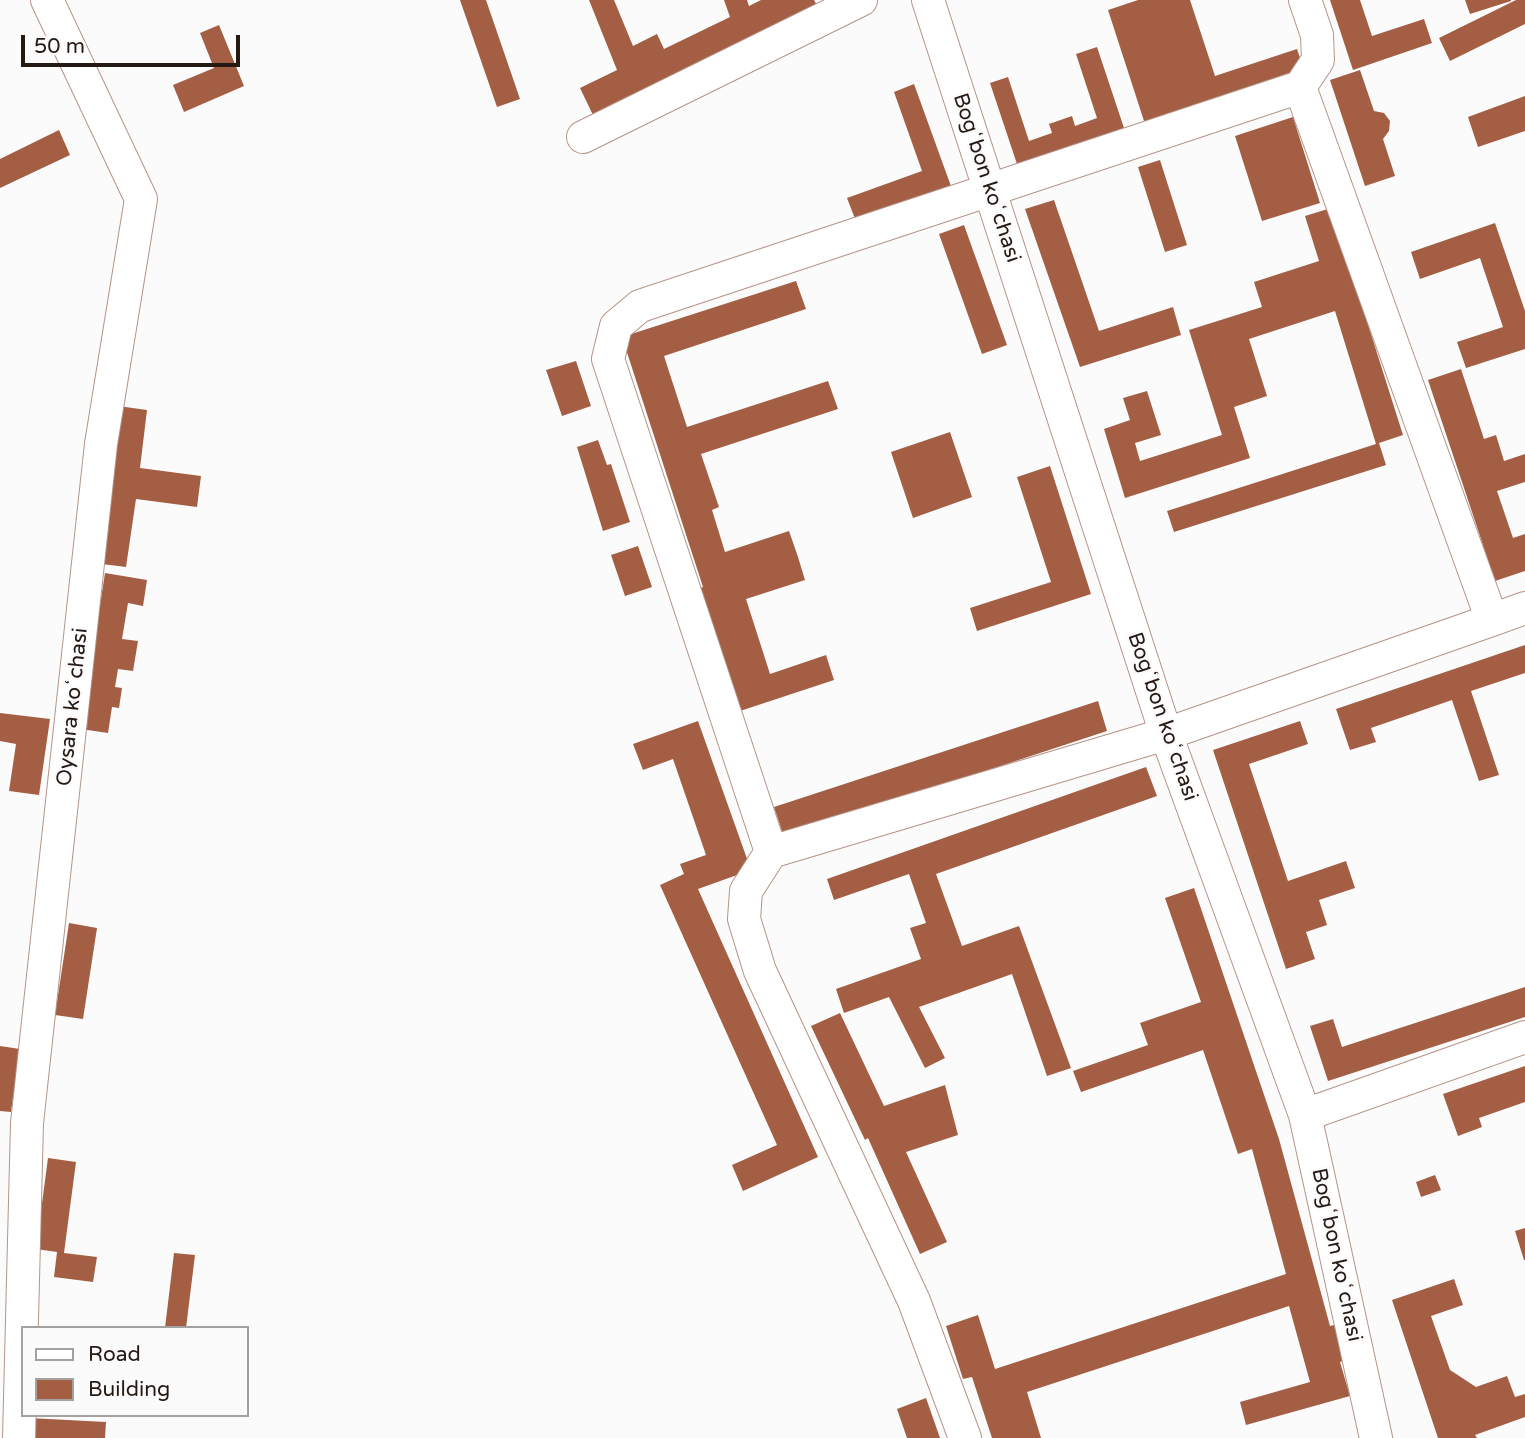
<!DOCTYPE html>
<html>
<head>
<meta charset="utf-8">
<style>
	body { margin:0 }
	#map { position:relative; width:1525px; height:1438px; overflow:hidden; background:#fbfbfb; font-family:"Varela Round",sans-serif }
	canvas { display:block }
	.legend { position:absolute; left:21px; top:1326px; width:228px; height:91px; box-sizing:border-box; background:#fbfbfb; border:2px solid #a5a19f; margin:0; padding:9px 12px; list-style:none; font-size:21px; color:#251914 }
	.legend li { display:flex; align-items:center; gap:14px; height:35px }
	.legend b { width:35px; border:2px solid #a5a19f }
	.scale { position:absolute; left:21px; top:35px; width:219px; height:32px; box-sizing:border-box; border:4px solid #251914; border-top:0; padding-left:9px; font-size:21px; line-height:24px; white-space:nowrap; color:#251914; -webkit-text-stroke:5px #fbfbfb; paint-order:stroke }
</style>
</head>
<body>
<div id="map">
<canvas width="1525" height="1438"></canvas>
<ul class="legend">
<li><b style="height:9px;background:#fff"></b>Road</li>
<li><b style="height:19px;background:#a35e43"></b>Building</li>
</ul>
<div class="scale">50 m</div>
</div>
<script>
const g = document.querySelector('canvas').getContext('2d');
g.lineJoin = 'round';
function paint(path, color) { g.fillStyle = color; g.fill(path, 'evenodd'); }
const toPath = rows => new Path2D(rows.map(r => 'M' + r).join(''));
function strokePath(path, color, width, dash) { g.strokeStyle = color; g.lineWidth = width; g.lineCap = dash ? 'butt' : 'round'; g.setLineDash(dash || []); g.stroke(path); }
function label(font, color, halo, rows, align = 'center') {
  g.font = font + ' "Varela Round",sans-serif'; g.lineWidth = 5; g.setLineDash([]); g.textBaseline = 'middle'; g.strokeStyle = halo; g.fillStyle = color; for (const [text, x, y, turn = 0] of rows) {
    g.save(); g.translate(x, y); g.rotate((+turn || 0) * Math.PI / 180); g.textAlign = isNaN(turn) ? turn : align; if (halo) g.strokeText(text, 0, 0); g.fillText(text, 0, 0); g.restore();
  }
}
const building = toPath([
	[460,0,486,0,520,99,497,107],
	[589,0,614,0,633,46,657,34,664,49,730,17,724,0,747,0,749,6,761,0,814,0,818,7,593,115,580,88,617,70],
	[1138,0,1190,0,1215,76,1297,49,1306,76,1145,124,1108,10],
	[1330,0,1360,0,1372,36,1424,19,1432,43,1353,70],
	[1465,0,1511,0,1511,1,1470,14],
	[1516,0,1525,0,1525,24,1450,61,1439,38],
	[219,25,244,86,184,112,173,85,214,68,200,33],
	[1097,47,1125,131,1018,167,990,83,1008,77,1029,141,1052,133,1049,124,1072,116,1075,126,1097,118,1076,54],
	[1360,70,1374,111,1384,113,1390,121,1389,131,1383,139,1395,176,1365,186,1330,80],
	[914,84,952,189,857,224,847,198,922,171,894,92],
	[1525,96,1525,131,1478,147,1468,117],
	[1293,117,1320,203,1262,221,1235,136],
	[59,130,70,155,0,188,0,159],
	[1160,160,1187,245,1165,252,1138,167],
	[1054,200,1099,331,1173,307,1181,335,1080,367,1025,209],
	[1331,208,1403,435,1379,443,1386,465,1174,532,1167,511,1376,444,1335,311,1249,339,1267,396,1234,407,1250,458,1125,498,1104,429,1130,420,1123,398,1147,391,1161,435,1135,443,1140,461,1222,435,1189,330,1262,307,1254,282,1319,261,1305,216],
	[1495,223,1525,311,1525,349,1466,368,1457,342,1503,327,1480,258,1420,279,1411,252],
	[964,225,1007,345,982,354,939,234],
	[796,281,806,309,664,356,687,427,828,381,838,409,701,454,719,507,712,510,725,552,789,531,798,557,805,580,746,599,770,674,826,655,834,680,737,712,697,589,703,587,622,337],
	[576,361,591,406,562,416,546,370],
	[1461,369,1484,439,1496,435,1504,461,1525,454,1525,482,1497,491,1513,538,1525,534,1525,571,1495,581,1428,380],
	[118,406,147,410,140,468,201,476,197,507,136,499,126,567,102,564],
	[950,432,972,497,913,518,891,452],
	[598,440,607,465,611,464,630,522,603,531,577,447],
	[1050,466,1091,594,977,631,970,608,1051,582,1017,477],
	[638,546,652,587,625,596,611,555],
	[105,573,147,580,143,606,128,603,122,639,138,641,133,671,118,669,115,687,122,688,119,708,112,707,108,733,81,729],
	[1525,645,1525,673,1471,691,1499,775,1479,781,1452,700,1371,728,1376,742,1350,750,1336,709],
	[1098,701,1107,731,784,837,774,807],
	[0,713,50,719,39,795,9,791,16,744,0,741],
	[698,721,751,870,698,889,818,1157,743,1191,732,1165,777,1145,660,885,684,874,680,864,706,855,673,759,643,770,633,744],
	[1300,721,1308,744,1249,764,1288,881,1346,861,1355,888,1319,900,1327,925,1306,932,1315,959,1286,969,1213,750],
	[1146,767,1157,796,936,874,962,946,1019,926,1071,1068,1047,1076,1012,974,919,1007,945,1058,925,1068,889,997,844,1013,836,989,921,959,910,928,926,923,909,874,834,900,827,879],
	[1194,888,1279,1139,1330,1326,1343,1323,1352,1358,1340,1362,1350,1396,1246,1425,1240,1402,1310,1382,1289,1306,1027,1392,1041,1438,992,1438,972,1377,963,1379,946,1326,978,1315,995,1369,1286,1274,1252,1149,1238,1154,1203,1050,1081,1092,1073,1071,1148,1045,1140,1023,1201,1002,1165,898],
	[69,923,97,928,83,1019,55,1015],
	[1525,987,1525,1017,1328,1081,1310,1026,1333,1019,1342,1047],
	[840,1013,884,1106,945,1085,958,1135,906,1152,947,1242,920,1254,868,1138,865,1140,811,1026],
	[0,1046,20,1049,11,1112,0,1111],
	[1525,1066,1525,1102,1479,1118,1482,1127,1458,1136,1443,1094],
	[48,1158,76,1162,64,1253,97,1257,93,1282,54,1277,57,1252,36,1249],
	[1435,1175,1441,1190,1421,1197,1416,1182],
	[1525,1228,1525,1260,1524,1260,1515,1231],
	[174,1253,195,1255,186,1328,165,1328],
	[1454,1279,1463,1305,1431,1316,1450,1370,1476,1387,1507,1376,1515,1397,1525,1394,1525,1417,1475,1435,1477,1438,1438,1438,1392,1300],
	[926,1398,940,1438,907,1438,897,1409],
	[29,1418,106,1422,105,1438,28,1438]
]);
const minor = toPath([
	[928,0,1166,734,1305,1115,1376,1438],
	[1300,87,1318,60,1317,35,1305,0],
	[583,137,861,0],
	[1492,620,1300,87,640,306,616,326,608,359,771,852,1166,734,1492,620,1525,608],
	[771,852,746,891,744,919,760,971,914,1301,965,1438],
	[1305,1115,1525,1037],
	[19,1438,27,1123,101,444,141,199,47,0]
]);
const streetNames = [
	["Bogʻbon koʻchasi",986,178,72],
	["Oysara koʻchasi",73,707,-84],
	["Bogʻbon koʻchasi",1162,717,71],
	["Bogʻbon koʻchasi",1336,1255,78]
];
paint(building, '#a35e43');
strokePath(minor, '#b49488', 34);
strokePath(minor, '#fff', 32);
label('21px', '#251914', '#fbfbfb', streetNames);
</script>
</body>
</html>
